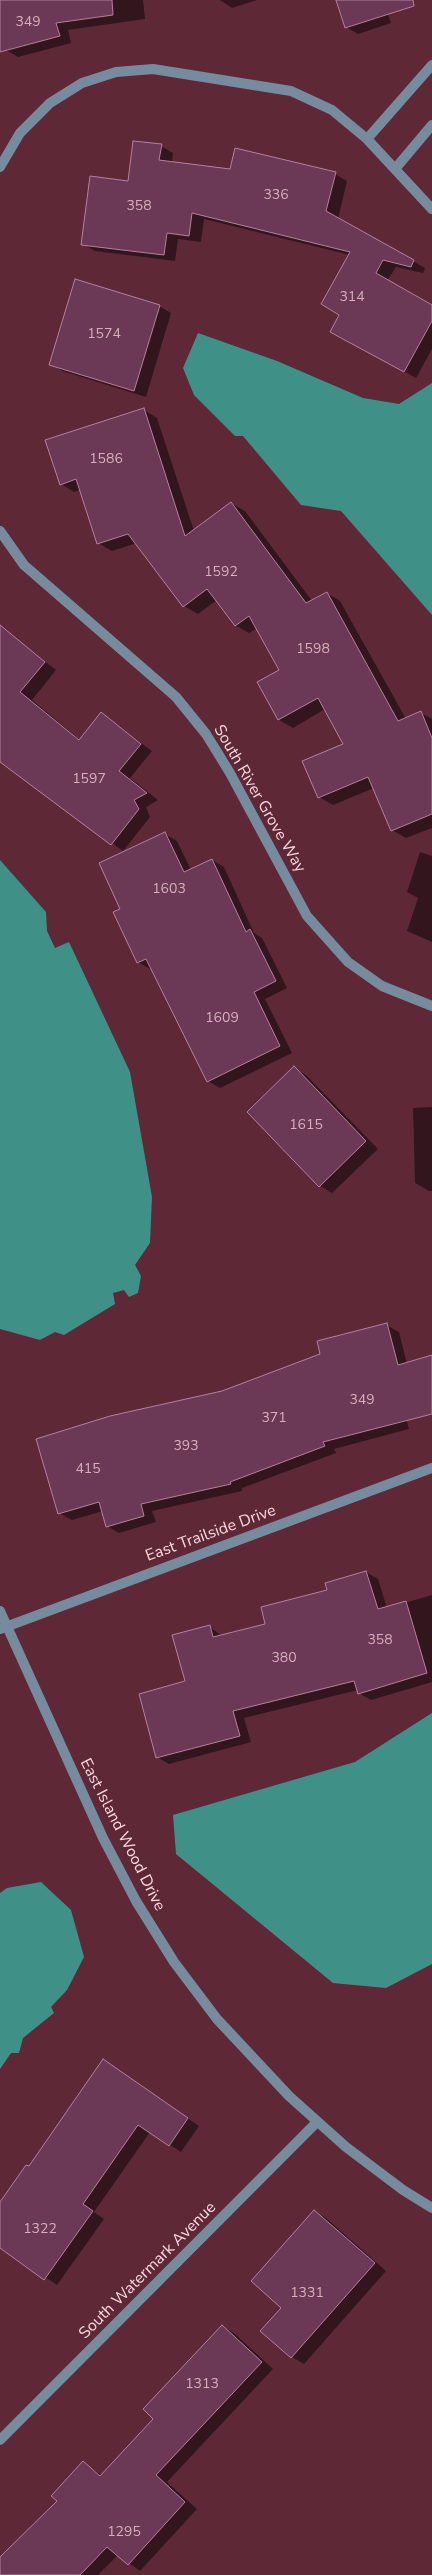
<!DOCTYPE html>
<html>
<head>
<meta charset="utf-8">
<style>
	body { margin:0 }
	canvas { display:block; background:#5e2836 }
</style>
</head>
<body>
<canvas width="432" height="2575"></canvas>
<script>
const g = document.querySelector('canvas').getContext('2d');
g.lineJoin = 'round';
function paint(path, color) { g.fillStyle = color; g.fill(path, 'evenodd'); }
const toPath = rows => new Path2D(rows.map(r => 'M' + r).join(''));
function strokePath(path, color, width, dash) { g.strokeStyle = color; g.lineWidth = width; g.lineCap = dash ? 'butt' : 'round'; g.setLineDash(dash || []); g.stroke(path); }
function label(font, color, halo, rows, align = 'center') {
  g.font = font + ' "Nunito Sans",sans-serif'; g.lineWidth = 4; g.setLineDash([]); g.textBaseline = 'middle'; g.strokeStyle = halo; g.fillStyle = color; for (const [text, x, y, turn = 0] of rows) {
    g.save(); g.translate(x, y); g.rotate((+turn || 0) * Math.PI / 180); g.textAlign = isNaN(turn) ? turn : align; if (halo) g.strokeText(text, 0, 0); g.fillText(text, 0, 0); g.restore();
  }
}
const water = toPath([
	[198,333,277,361,363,398,399,404,432,383,432,615,341,511,301,505,243,436,235,436,194,395,183,368],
	[0,860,46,912,47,931,55,948,69,942,130,1072,152,1197,150,1243,135,1265,141,1276,138,1293,129,1297,124,1290,113,1293,115,1304,64,1335,55,1332,40,1340,0,1329],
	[432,1713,432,1964,386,1988,333,1983,176,1854,173,1815,355,1762],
	[41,1882,71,1910,84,1957,67,1990,51,2007,54,2013,23,2038,19,2053,11,2053,0,2069,0,1893,7,1888]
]);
const shadow = toPath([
	[0,0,143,0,145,19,68,30,71,43,18,57,6,50,0,41],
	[220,0,257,0,232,8],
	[337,0,383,0,391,23,358,34,346,27],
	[161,146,173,153,172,163,231,171,335,174,347,181,338,219,425,268,423,273,396,267,387,281,432,306,432,349,416,378,344,338,341,314,350,255,204,219,201,242,178,239,175,261,95,251,83,244,129,182],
	[159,306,171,313,146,397,62,371,51,364],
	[144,410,157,418,194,531,231,503,245,511,312,601,327,593,340,601,406,719,421,713,432,719,432,828,406,838,392,830,374,788,333,805,319,797,345,744,325,709,293,728,279,720,281,670,257,628,249,633,235,625,217,600,198,614,184,606,137,543,112,551,98,543,80,490,74,492,61,484],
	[10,635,56,670,32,700,80,740,101,714,152,751,130,778,158,800,146,807,150,817,123,851,0,760,0,647],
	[165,834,177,841,191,870,212,860,224,867,254,933,262,938,287,988,265,999,292,1053,220,1088,208,1081,152,968,150,969,138,962,122,909],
	[420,852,432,856,432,942,407,931,418,898,407,892],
	[294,1068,306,1075,378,1149,332,1193,320,1186],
	[432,1107,432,1191,429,1191,415,1183,413,1108],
	[386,1325,399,1332,407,1364,432,1357,432,1402,404,1410,409,1429,334,1449,336,1453,242,1488,242,1491,152,1511,156,1522,119,1533,107,1526,103,1511,72,1520,59,1513,222,1392,322,1355],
	[366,1572,378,1579,387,1608,432,1595,432,1682,371,1700,359,1693,358,1690,244,1718,251,1742,169,1764,157,1757,210,1627,222,1636,267,1625],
	[115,2068,199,2126,181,2152,150,2132,94,2212,104,2219,57,2285,0,2247,0,2204],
	[314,2211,326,2218,386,2271,304,2364,292,2357,262,2331,283,2307],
	[222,2326,234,2333,273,2369,167,2482,197,2509,140,2571,118,2555,98,2575,0,2575,0,2559,58,2501,83,2463,103,2476,155,2419]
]);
const building = toPath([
	[0,0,112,0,113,15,56,23,60,36,0,52,0,0],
	[336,0,413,0,414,6,345,28,336,0],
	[133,141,162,144,159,160,230,169,235,148,336,172,326,211,414,260,411,267,383,260,376,273,432,305,432,321,404,372,330,332,339,315,321,304,350,252,192,213,189,236,167,233,164,255,81,245,90,176,128,181,133,141],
	[75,279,160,305,134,391,49,365,75,279],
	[144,408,185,536,231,502,306,603,327,592,398,721,421,711,432,738,432,814,391,831,368,777,318,798,302,761,343,744,318,698,278,720,257,682,279,670,249,616,235,626,207,589,183,607,128,534,97,544,76,479,60,485,45,440,144,408],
	[0,625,45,662,20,692,79,740,101,712,141,744,119,771,147,793,134,800,139,809,111,845,0,762,0,625],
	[165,832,184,872,212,859,246,932,250,929,276,981,254,992,280,1046,207,1082,146,959,137,963,113,912,120,909,99,863,165,832],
	[294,1066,366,1141,319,1187,247,1112,294,1066],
	[387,1323,398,1365,432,1355,432,1414,323,1442,325,1446,230,1482,231,1484,141,1504,144,1516,106,1527,99,1502,58,1514,36,1439,110,1416,222,1391,320,1354,317,1341,387,1323],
	[366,1571,378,1609,406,1601,427,1673,358,1694,354,1681,233,1711,240,1736,156,1758,139,1694,185,1681,172,1635,210,1625,213,1637,265,1624,261,1607,327,1590,325,1583,366,1571],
	[103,2059,188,2118,169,2146,138,2125,83,2204,93,2211,44,2280,0,2248,0,2202,26,2165,29,2166,103,2059],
	[314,2210,375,2263,291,2358,260,2331,281,2308,251,2281,314,2210],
	[222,2325,262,2362,156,2475,185,2502,128,2565,107,2547,80,2575,0,2575,0,2557,57,2501,51,2496,83,2461,100,2476,153,2419,143,2409,222,2325]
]);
const minor = toPath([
	[367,139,432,65],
	[0,167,20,133,50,103,82,83,116,72,153,69,291,91,332,110,367,139,432,209],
	[395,169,432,125],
	[0,531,24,565,176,697,206,734,230,773,307,916,348,962,382,986,432,1006],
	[0,1629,432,1468],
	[0,2440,316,2123]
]);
const tertiary = toPath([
	[0,1611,103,1838,136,1901,174,1962,217,2019,289,2096,346,2147,403,2190,432,2208]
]);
const numberNames = [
	["349",28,23],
	["336",276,196],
	["358",139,207],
	["314",352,298],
	["1574",104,335],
	["1586",106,460],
	["1592",221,573],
	["1598",313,650],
	["1597",89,780],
	["1603",169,890],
	["1609",222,1019],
	["1615",306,1126],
	["349",362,1401],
	["371",274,1419],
	["393",186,1447],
	["415",88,1470],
	["358",380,1641],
	["380",284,1659],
	["1322",40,2230],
	["1331",307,2294],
	["1313",202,2385],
	["1295",124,2533]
];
const streetNames = [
	["South River Grove Way",259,799,60],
	["East Trailside Drive",211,1534,-20],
	["East Island Wood Drive",122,1835,63],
	["South Watermark Avenue",148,2271,-45]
];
paint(water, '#3f9188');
paint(shadow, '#0007');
paint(building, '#6b3956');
strokePath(building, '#b77f9e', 1);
strokePath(minor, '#768b9d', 10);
strokePath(tertiary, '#768b9d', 10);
label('14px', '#d7b0bc', null, numberNames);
label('16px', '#fbd8de', '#5e2836', streetNames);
</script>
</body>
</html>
